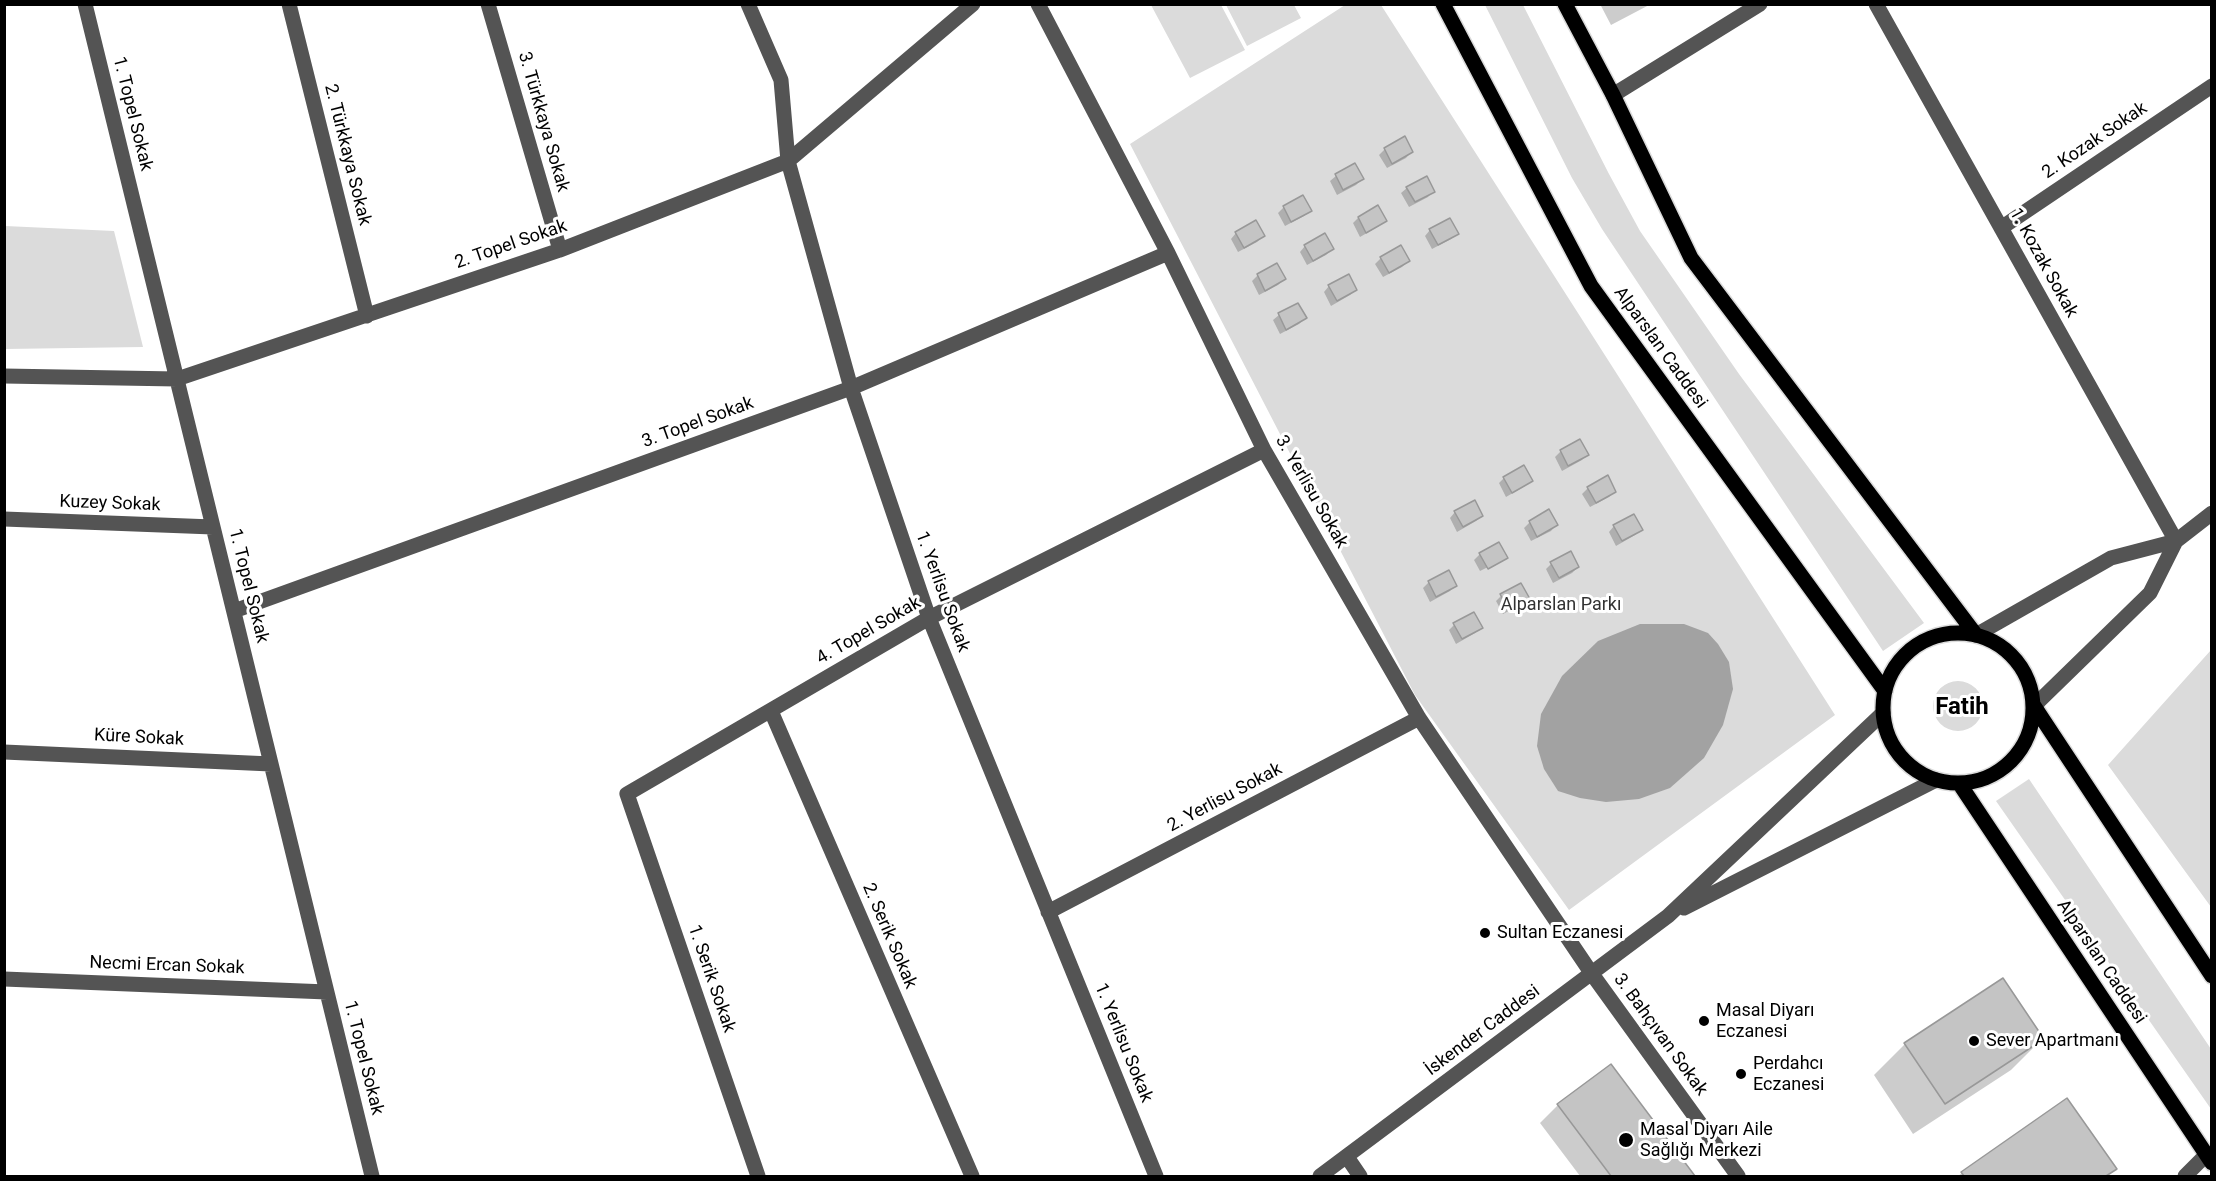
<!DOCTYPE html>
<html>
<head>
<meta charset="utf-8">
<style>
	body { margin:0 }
	#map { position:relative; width:2216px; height:1181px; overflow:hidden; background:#fff; font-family:Roboto,sans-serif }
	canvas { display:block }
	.frame { position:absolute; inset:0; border:6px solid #000; pointer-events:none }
</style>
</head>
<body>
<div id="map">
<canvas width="2216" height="1181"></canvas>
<div class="frame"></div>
</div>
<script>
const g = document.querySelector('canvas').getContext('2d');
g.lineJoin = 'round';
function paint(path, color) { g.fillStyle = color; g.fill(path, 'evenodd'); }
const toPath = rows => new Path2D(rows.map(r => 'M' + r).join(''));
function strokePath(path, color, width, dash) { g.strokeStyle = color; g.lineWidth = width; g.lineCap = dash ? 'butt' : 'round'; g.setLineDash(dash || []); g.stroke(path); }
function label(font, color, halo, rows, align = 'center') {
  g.font = font + ' Roboto,sans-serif'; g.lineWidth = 6; g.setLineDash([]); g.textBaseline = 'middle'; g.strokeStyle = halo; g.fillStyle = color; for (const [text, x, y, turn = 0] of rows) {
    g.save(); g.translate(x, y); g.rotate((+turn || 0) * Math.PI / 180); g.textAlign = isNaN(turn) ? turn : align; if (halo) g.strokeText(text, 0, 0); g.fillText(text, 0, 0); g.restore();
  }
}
const green = toPath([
	[1151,5,1221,5,1245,50,1190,78],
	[1226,5,1294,5,1301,18,1247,46],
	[1345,5,1381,5,1835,715,1569,910,1415,695,1130,144],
	[1485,5,1523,5,1609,174,1640,231,1739,374,1924,623,1883,651,1602,229,1572,178],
	[5,226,114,231,143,347,5,349],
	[2211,650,2211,907,2108,765],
	'1933 706a25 25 0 1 1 50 0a25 25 0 1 1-50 0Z',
	[2029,779,2211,1049,2211,1109,1996,801]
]);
const water = toPath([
	[1640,624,1684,624,1708,633,1718,644,1729,662,1733,689,1723,725,1704,758,1670,788,1639,799,1606,802,1580,798,1558,791,1544,769,1537,746,1541,714,1562,676,1598,641]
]);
const shadow = toPath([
	[1600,4,1651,4,1611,25],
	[1385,149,1411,152,1406,158,1387,168,1379,155],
	[1355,165,1362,179,1356,185,1337,195,1330,181,1336,176],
	[1407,188,1433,191,1428,197,1409,207,1401,193],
	[1303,197,1310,211,1304,216,1285,226,1278,213,1284,207],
	[1358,218,1385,221,1379,226,1360,237,1353,223],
	[1430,230,1457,234,1451,239,1432,249,1425,236],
	[1236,233,1263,236,1257,242,1238,252,1231,239],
	[1305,246,1332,249,1326,255,1307,265,1300,252],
	[1381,258,1408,261,1402,267,1383,277,1375,264],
	[1277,265,1284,279,1278,285,1259,295,1252,281,1258,275],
	[1329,286,1356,290,1350,295,1331,306,1324,292],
	[1298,305,1305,318,1299,324,1280,334,1273,320,1279,315],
	[1580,441,1587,454,1582,460,1562,471,1555,457,1561,451],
	[1504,478,1531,481,1525,486,1506,497,1499,483],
	[1588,488,1614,492,1609,497,1590,507,1582,494],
	[1549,511,1556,525,1551,531,1531,541,1524,528,1530,522],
	[1455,512,1482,516,1476,521,1457,532,1450,518],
	[1614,526,1641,529,1635,535,1616,546,1609,532],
	[1480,554,1506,558,1502,562,1502,560,1480,571,1474,560],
	[1551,564,1578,567,1572,573,1553,583,1546,569],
	[1429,582,1455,585,1450,591,1430,602,1423,588],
	[1501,596,1528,599,1522,604,1503,614,1496,601],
	[1454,625,1481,628,1475,633,1456,644,1449,630],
	[2042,1039,2011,1070,1913,1134,1874,1075,1905,1044],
	[1611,1066,1693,1176,1580,1176,1540,1123,1558,1105],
	[2067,1100,2115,1168,2107,1176,1958,1176]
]);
const building = toPath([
	[1405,136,1413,152,1392,164,1384,148,1405,136],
	[1355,163,1364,179,1343,190,1335,174,1355,163],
	[1427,176,1435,192,1415,202,1406,187,1427,176],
	[1303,195,1312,211,1291,222,1283,206,1303,195],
	[1378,205,1387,221,1366,233,1358,217,1378,205],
	[1450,218,1459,234,1438,245,1429,229,1450,218],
	[1256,220,1265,236,1244,248,1235,232,1256,220],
	[1325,233,1334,249,1313,261,1304,245,1325,233],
	[1401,245,1410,261,1389,273,1380,257,1401,245],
	[1277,263,1286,279,1265,291,1257,274,1277,263],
	[1349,274,1357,290,1337,301,1328,285,1349,274],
	[1298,303,1307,318,1286,330,1278,313,1298,303],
	[1580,439,1589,455,1568,466,1560,450,1580,439],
	[1524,465,1533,481,1512,493,1503,477,1524,465],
	[1608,475,1616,492,1596,503,1587,487,1608,475],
	[1475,500,1483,516,1463,527,1454,511,1475,500],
	[1549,509,1558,525,1537,537,1529,521,1549,509],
	[1634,514,1643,530,1622,541,1613,525,1634,514],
	[1499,542,1508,558,1488,569,1479,553,1499,542],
	[1571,551,1579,567,1559,578,1550,562,1571,551],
	[1449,570,1457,586,1436,597,1428,581,1449,570],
	[1521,583,1530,599,1509,610,1500,594,1521,583],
	[1474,612,1483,628,1462,639,1453,623,1474,612],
	[2003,978,2044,1039,1945,1104,1904,1043,2003,978],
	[1611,1064,1695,1176,1611,1176,1557,1104,1611,1064],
	[2067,1098,2117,1169,2106,1176,1964,1176,1961,1172,2067,1098]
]);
const minor = toPath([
	[85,4,372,1176],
	[289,4,367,316],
	[488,4,560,250],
	[748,4,781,80,788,161,851,388,929,618,1156,1176],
	[1038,4,1168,253,1264,450,1419,718,1592,974,1738,1176],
	[1876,4,2176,541],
	[1613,95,1760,4],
	[2001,228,2212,86],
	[4,376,177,379,560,250,788,161,973,4],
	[4,519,213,527],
	[234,611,851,388,1168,253],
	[1976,635,2111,558,2176,541,2212,513],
	[2034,706,2150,593,2176,541],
	[771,711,972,1176],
	[4,752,271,764],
	[1684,908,1936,780],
	[1048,912,1419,718],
	[4,979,327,992],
	[1347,1157,1360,1176],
	[758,1176,627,794,929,618,1264,450],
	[1320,1176,1668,916,1883,713],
	[2185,1176,2206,1155]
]);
const major = toPath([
	[1443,4,1591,286,1885,691],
	[1565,4,1613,95,1691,258,1976,635],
	'1883 708a75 75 0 1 1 150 0a75 75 0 1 1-150 0Z',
	[2034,706,2212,976],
	[1959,783,2212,1163]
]);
const markers = [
	[1485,933,6,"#000"],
	[1704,1021,6,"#000"],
	[1974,1041,6,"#000"],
	[1741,1074,6,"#000"],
	[1626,1140,8,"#000"]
];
const streetNames = [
	["1. Topel Sokak",132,114,76],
	["3. Türkkaya Sokak",543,122,74],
	["2. Kozak Sokak",2095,141,-34],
	["2. Türkkaya Sokak",347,155,76],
	["2. Topel Sokak",511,245,-19],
	["1. Kozak Sokak",2043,263,61],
	["Alparslan Caddesi",1660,348,54],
	["3. Topel Sokak",698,423,-20],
	["3. Yerlisu Sokak",1311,492,60],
	["Kuzey Sokak",110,504,2],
	["1. Topel Sokak",248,586,76],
	["1. Yerlisu Sokak",942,592,70],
	["4. Topel Sokak",869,631,-30],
	["Küre Sokak",139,738,3],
	["2. Yerlisu Sokak",1225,798,-28],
	["2. Serik Sokak",889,936,67],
	["Alparslan Caddesi",2101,962,56],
	["Necmi Ercan Sokak",167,966,2],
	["1. Serik Sokak",711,979,71],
	["İskender Caddesi",1483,1031,-37],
	["3. Bahçıvan Sokak",1660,1035,54],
	["1. Yerlisu Sokak",1123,1043,68],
	["1. Topel Sokak",363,1058,76]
];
const parkNames = [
	["Alparslan Parkı",1561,605]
];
const poiNames = [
	["Sultan Eczanesi",1497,933],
	["Masal Diyarı",1716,1011],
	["Eczanesi",1716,1032],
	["Sever Apartmanı",1986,1041],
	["Perdahcı",1753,1064],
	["Eczanesi",1753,1085],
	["Masal Diyarı Aile",1640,1130],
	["Sağlığı Merkezi",1640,1151]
];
const districtNames = [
	["Fatih",1962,708]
];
paint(green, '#dbdbdb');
paint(water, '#a2a2a2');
paint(shadow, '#0003');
paint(building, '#c4c4c4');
strokePath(building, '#989898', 1.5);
strokePath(major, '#dbdbdb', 18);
strokePath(minor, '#545454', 15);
strokePath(major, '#000', 15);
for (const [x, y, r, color] of markers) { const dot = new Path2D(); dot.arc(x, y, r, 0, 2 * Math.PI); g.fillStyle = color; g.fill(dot); strokePath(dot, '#fff', 2); }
label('18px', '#000', '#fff', streetNames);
label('18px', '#323232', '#fff', parkNames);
label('18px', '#000', '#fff', poiNames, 'left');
label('bold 24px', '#000', '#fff', districtNames);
</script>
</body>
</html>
